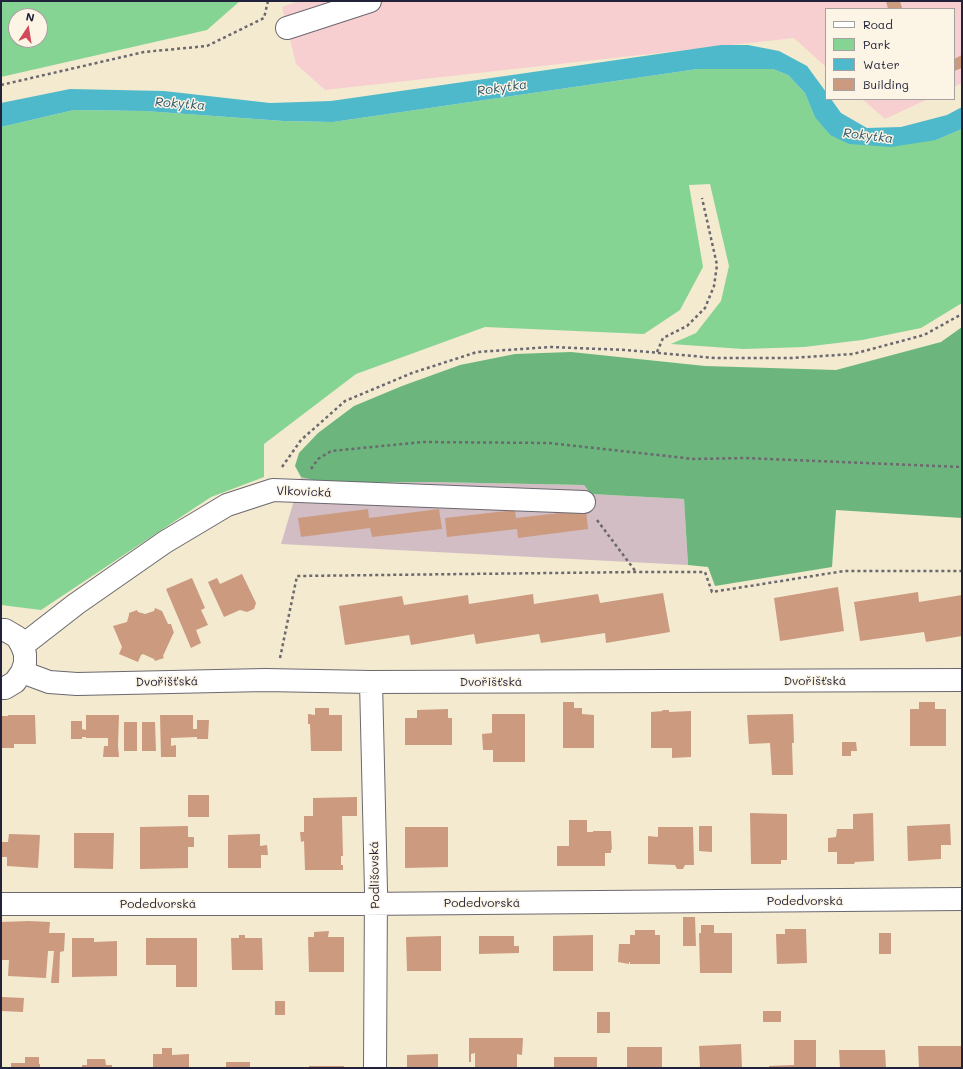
<!DOCTYPE html>
<html>
<head>
<meta charset="utf-8">
<style>
	body { margin:0 }
	#map { position:relative; width:963px; height:1069px; overflow:hidden; background:#f3ead0; font-family:Mali,sans-serif }
	canvas { display:block }
	.frame { position:absolute; inset:0; border:2px solid #22223b; pointer-events:none }
	.legend { position:absolute; left:825px; top:8px; width:130px; height:92px; box-sizing:border-box; background:#fcf5e5; border:1px solid #a5a1a1; margin:0; padding:5px 7px; list-style:none; font-size:12px; color:#22223b }
	.legend li { display:flex; align-items:center; gap:8px; height:20px }
	.legend b { width:20px; border:1px solid #a5a1a1 }
	.north { position:absolute; left:8px; top:8px; width:40px; height:40px; box-sizing:border-box; background:#fcf5e5; border:1px solid #a5a1a1; border-radius:50%; rotate:12deg; font-size:11px; font-weight:700; line-height:16px; text-align:center; color:#22223b }
	.north::after { content:''; display:block; margin:auto; width:14px; height:18px; background:#d1495b; clip-path:polygon(50% 0,100% 100%,50% 72%,0 100%) }
</style>
</head>
<body>
<div id="map">
<canvas width="963" height="1069"></canvas>
<div class="frame"></div>
<ul class="legend">
<li><b style="height:5px;background:#fff"></b>Road</li>
<li><b style="height:11px;background:#86d493"></b>Park</li>
<li><b style="height:11px;background:#4eb9ca"></b>Water</li>
<li><b style="height:11px;background:#cc9a7f"></b>Building</li>
</ul>
<div class="north">N</div>
</div>
<script>
const g = document.querySelector('canvas').getContext('2d');
g.lineJoin = 'round';
function paint(path, color) { g.fillStyle = color; g.fill(path, 'evenodd'); }
const toPath = rows => new Path2D(rows.map(r => 'M' + r).join(''));
function strokePath(path, color, width, dash) { g.strokeStyle = color; g.lineWidth = width; g.lineCap = dash ? 'butt' : 'round'; g.setLineDash(dash || []); g.stroke(path); }
function label(font, color, halo, rows, align = 'center') {
  g.font = font + ' Mali,sans-serif'; g.lineWidth = 3; g.setLineDash([]); g.textBaseline = 'middle'; g.strokeStyle = halo; g.fillStyle = color; for (const [text, x, y, turn = 0] of rows) {
    g.save(); g.translate(x, y); g.rotate((+turn || 0) * Math.PI / 180); g.textAlign = isNaN(turn) ? turn : align; if (halo) g.strokeText(text, 0, 0); g.fillText(text, 0, 0); g.restore();
  }
}
const built = toPath([
	[298,1,962,1,962,83,954,87,954,9,826,9,826,67,794,38,325,90,296,64,282,7],
	[862,99,928,99,885,119]
]);
const industrial = toPath([
	[301,477,324,483,430,482,584,485,591,494,684,499,688,565,281,544]
]);
const green = toPath([
	[1,1,240,1,207,30,1,77],
	[16,16,40,16,40,40,16,40],
	[698,69,773,69,788,75,805,93,815,116,830,135,936,140,962,129,962,303,921,328,862,340,804,347,743,349,671,344,696,333,721,301,729,266,710,184,689,185,703,267,680,310,644,334,485,327,356,374,264,444,264,477,211,497,41,610,1,605,1,127,74,110,145,111,283,121,333,122]
]);
const forest = toPath([
	[962,327,962,518,836,510,832,567,715,586,708,567,688,565,684,499,591,494,584,485,430,482,324,483,301,477,295,466,299,453,318,433,354,406,402,386,460,365,515,354,571,352,705,366,836,370,941,342]
]);
const water = toPath([
	[721,45,748,45,779,51,807,66,826,92,826,99,831,99,841,113,867,128,901,127,947,115,962,107,962,129,936,140,891,147,849,144,830,135,815,117,805,93,788,75,773,69,698,69,333,122,283,121,145,111,74,110,1,127,1,103,70,89,164,91,270,103,331,101]
]);
const building = toPath([
	[886,1,900,1,902,8,888,9],
	[962,55,962,68,954,71,954,59],
	[368,509,369,518,439,509,442,529,372,537,370,528,301,537,298,518],
	[515,510,516,518,586,510,588,529,518,538,517,529,447,537,445,518],
	[242,574,256,603,254,609,247,612,240,610,224,617,208,582,217,578,220,584],
	[192,578,205,608,201,610,208,625,196,630,201,643,191,648,166,589],
	[838,587,844,631,780,641,774,598],
	[918,592,919,602,962,595,962,636,926,642,924,632,860,641,854,602],
	[663,593,670,632,606,643,605,633,541,643,539,634,476,644,474,634,411,645,409,635,345,645,339,606,402,596,404,605,468,595,469,604,533,594,534,604,598,594,600,603],
	[155,608,162,611,168,624,171,624,174,633,173,634,163,656,164,658,155,661,154,659,143,654,141,655,138,662,119,654,122,647,113,626,127,622,129,615,129,613,137,610,138,612,145,614,154,611],
	[563,702,574,702,574,708,582,708,582,714,594,715,594,748,563,748],
	[919,702,935,702,935,709,946,709,946,746,910,746,910,709,919,709],
	[315,708,329,708,329,715,342,715,342,751,311,751,310,724,308,724,308,714,315,715],
	[448,709,448,718,452,718,452,745,405,745,405,718,417,718,417,710],
	[662,710,669,710,669,712,691,711,691,757,672,758,672,748,651,748,651,712,663,711],
	[492,714,525,714,525,762,493,762,493,750,483,750,482,734,492,733],
	[793,714,794,743,792,743,793,775,772,775,770,743,749,744,747,715],
	[8,715,35,715,36,744,14,744,14,748,1,748,1,716,8,716],
	[86,715,119,715,118,746,119,757,103,757,104,746,108,746,108,738,86,738,86,737,82,737,82,739,71,739,71,721,82,721,82,729,86,730],
	[160,715,193,715,193,729,197,729,197,720,209,720,208,739,197,739,197,737,171,738,171,746,176,745,176,757,161,757],
	[124,722,137,722,137,751,124,751],
	[142,722,155,722,156,751,142,751],
	[842,742,856,742,857,751,851,751,851,756,842,756],
	[188,795,209,795,209,817,188,817],
	[357,797,357,816,342,816,343,856,341,856,341,865,343,865,343,870,305,870,304,841,301,842,300,832,304,832,304,816,313,816,313,798],
	[750,813,787,814,787,860,781,860,781,864,751,864],
	[873,813,874,861,855,862,854,864,837,864,837,852,828,852,828,838,836,837,837,829,853,829,853,814],
	[569,820,587,820,587,832,593,832,593,831,611,831,612,850,611,849,611,853,605,853,605,866,557,866,557,846,569,846],
	[950,824,951,845,941,845,941,859,908,861,907,826],
	[188,826,188,837,194,837,194,847,188,847,188,868,140,869,140,827],
	[699,826,712,826,712,852,699,851],
	[405,827,448,827,448,867,405,868],
	[658,827,693,827,694,865,685,865,683,869,677,869,675,865,648,864,648,836,658,837],
	[74,833,114,833,113,869,74,868],
	[9,834,40,835,38,868,7,866,7,857,1,857,1,842,8,842],
	[260,834,260,846,267,845,268,855,261,855,261,868,228,868,228,835],
	[683,917,695,917,696,946,683,946],
	[29,921,50,922,49,933,65,933,64,951,60,952,59,983,51,983,54,951,48,951,46,978,8,976,9,960,1,960,1,922],
	[701,925,714,925,714,933,732,933,732,973,700,973,699,933,701,933],
	[785,929,806,929,807,963,777,964,776,934,785,934],
	[635,930,655,930,655,935,660,935,660,964,630,964,630,962,629,962,629,964,618,962,619,944,630,944,630,935,635,935],
	[329,931,328,937,344,937,344,972,309,972,308,937,314,937,314,932],
	[879,933,891,933,891,954,879,954],
	[239,935,245,935,245,938,262,938,263,970,232,970,231,938,239,938],
	[593,935,593,971,553,971,553,936],
	[441,936,441,971,407,971,406,937],
	[479,936,514,936,514,946,519,946,519,953,479,954],
	[72,938,94,938,94,942,117,941,117,976,72,977],
	[146,938,197,938,197,987,176,987,176,965,146,965],
	[2,997,24,998,23,1012,2,1011],
	[275,1001,285,1001,285,1015,275,1015],
	[763,1011,781,1011,781,1022,763,1022],
	[597,1012,610,1012,610,1033,597,1033],
	[469,1038,523,1038,522,1055,517,1054,517,1068,475,1068,475,1053,471,1054,471,1062,469,1062],
	[794,1040,816,1040,816,1068,769,1068,769,1066,794,1065],
	[741,1044,742,1068,700,1068,699,1046],
	[918,1046,962,1046,962,1068,919,1068],
	[627,1047,662,1047,662,1068,627,1068],
	[162,1048,172,1048,172,1055,189,1054,189,1068,153,1068,153,1054,162,1054],
	[839,1050,885,1050,886,1068,840,1068],
	[438,1054,438,1068,407,1068,407,1055],
	[25,1057,39,1057,39,1064,40,1064,40,1068,11,1068,11,1063,25,1063],
	[554,1057,597,1057,597,1068,554,1068],
	[87,1059,105,1059,106,1065,112,1065,112,1068,82,1068,82,1065,87,1065],
	[226,1062,250,1062,250,1068,226,1068],
	[309,1066,344,1066,344,1068,309,1068]
]);
const path = toPath([
	[1,85,144,52,207,46,264,18,268,1],
	[657,352,663,338,687,326,705,308,714,286,717,265,702,198],
	[282,467,301,440,345,401,412,373,477,352,551,347,626,350,715,358,791,358,853,354,924,335,962,314],
	[311,469,318,459,331,451,423,442,549,443,694,459,746,458,962,467],
	[597,520,636,572],
	[280,658,297,576,636,572,705,572,712,592,844,571,962,571]
]);
const minor = toPath([
	[287,28,370,1],
	[1,630,5,630,17,637,22,646,25,654,25,663,22,672,15,682,5,688,1,688],
	[22,646,76,604,165,542,227,505,273,490,584,502],
	[22,672,49,682,77,684,265,680,371,682,962,680],
	[371,682,376,891,375,1068],
	[1,904,358,904,962,899]
]);
const streetNames = [
	["Vlkovická",304,492,2],
	["Dvořišťská",815,681],
	["Dvořišťská",167,682,-1],
	["Dvořišťská",491,682],
	["Podlišovská",375,875,-91],
	["Podedvorská",805,901],
	["Podedvorská",482,903],
	["Podedvorská",158,904]
];
const waterNames = [
	["Rokytka",502,88,-8],
	["Rokytka",180,104,4],
	["Rokytka",868,136,7]
];
paint(built, '#f7cfd0');
paint(industrial, '#d2bdc5');
paint(green, '#86d493');
paint(forest, '#6cb67d');
paint(water, '#4eb9ca');
paint(building, '#cc9a7f');
strokePath(minor, '#6b686f', 24);
strokePath(path, '#6b686f', 2.5, [3, 3]);
strokePath(minor, '#fff', 22);
label('12px', '#22223b', '#fcf5e5', streetNames);
label('italic 13px', '#31576d', '#fcf5e5', waterNames);
</script>
</body>
</html>
